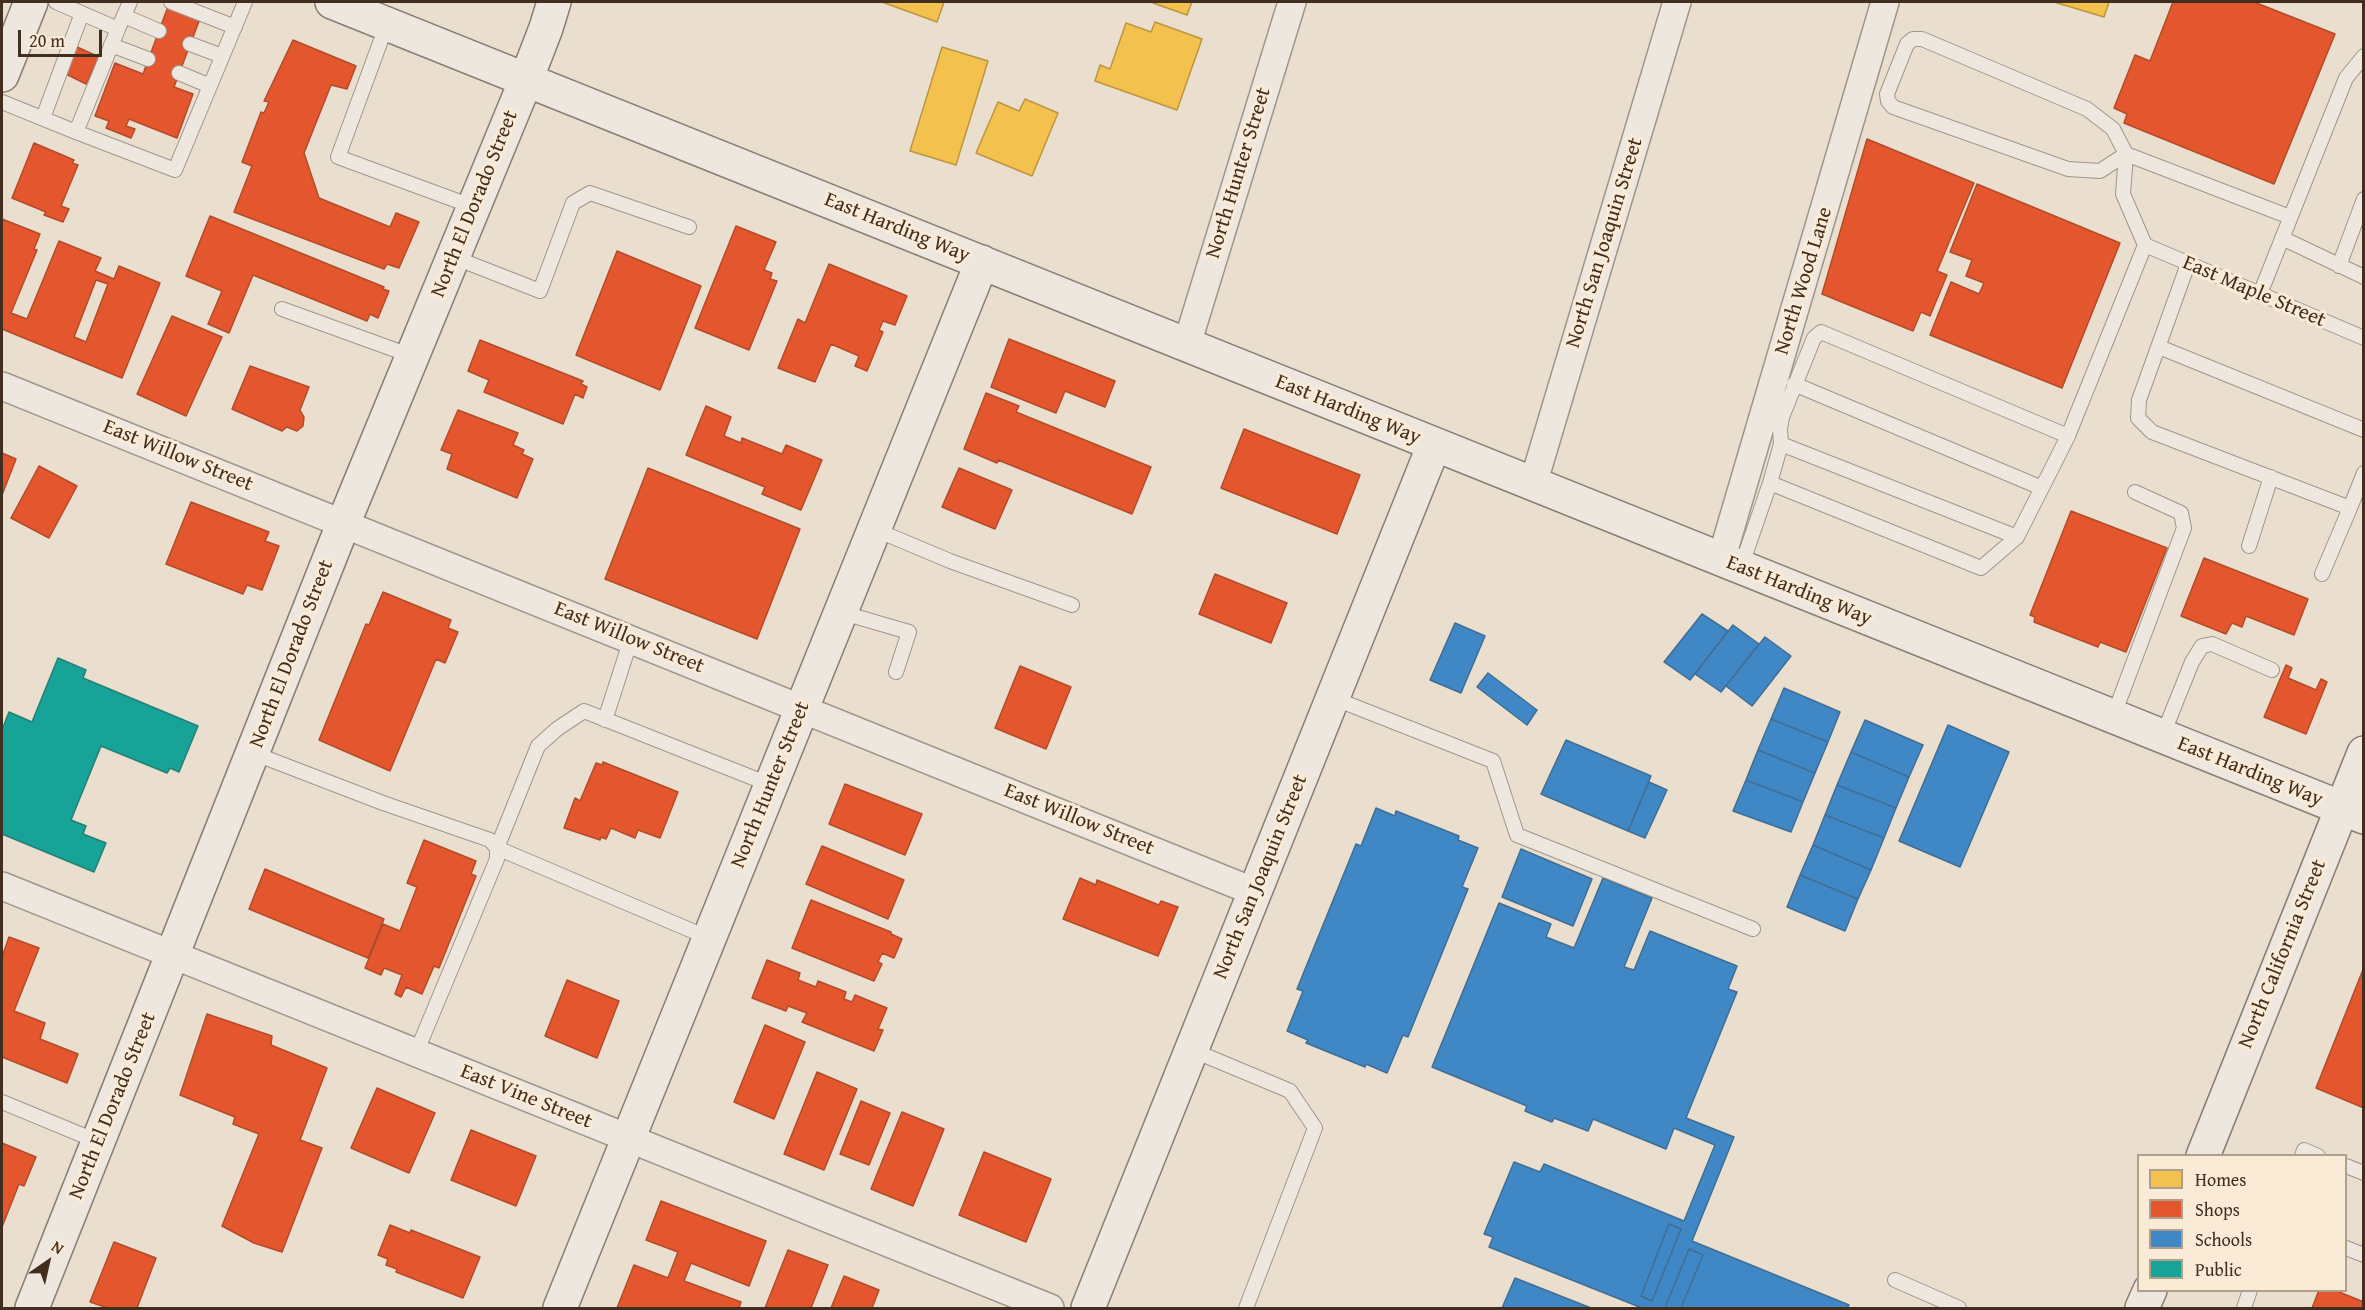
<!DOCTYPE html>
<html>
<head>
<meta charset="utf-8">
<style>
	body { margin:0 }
	#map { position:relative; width:2365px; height:1310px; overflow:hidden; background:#eadece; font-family:"Gentium Book Plus",serif }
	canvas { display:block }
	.frame { position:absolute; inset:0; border:3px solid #422e1e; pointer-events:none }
	.legend { position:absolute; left:2137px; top:1154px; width:210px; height:138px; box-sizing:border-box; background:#faebd7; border:2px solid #b09f8d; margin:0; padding:8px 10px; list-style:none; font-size:18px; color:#422e1e }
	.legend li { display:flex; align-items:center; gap:12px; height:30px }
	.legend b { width:30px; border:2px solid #b09f8d }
	.north { position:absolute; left:18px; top:1232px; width:60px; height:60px; -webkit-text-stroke:4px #faebd7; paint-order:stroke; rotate:34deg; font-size:16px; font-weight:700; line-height:24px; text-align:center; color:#422e1e }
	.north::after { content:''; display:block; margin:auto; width:21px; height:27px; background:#422e1e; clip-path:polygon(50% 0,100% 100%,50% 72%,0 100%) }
	.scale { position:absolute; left:18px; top:30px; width:84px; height:27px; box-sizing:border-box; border:3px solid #422e1e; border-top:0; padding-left:8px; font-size:18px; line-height:21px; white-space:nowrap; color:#422e1e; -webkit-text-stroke:4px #faebd7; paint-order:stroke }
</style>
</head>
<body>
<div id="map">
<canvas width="2365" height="1310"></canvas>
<div class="frame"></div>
<ul class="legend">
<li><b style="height:16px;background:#f2c14e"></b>Homes</li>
<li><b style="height:16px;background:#e4572e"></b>Shops</li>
<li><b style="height:16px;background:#3f88c5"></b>Schools</li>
<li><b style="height:16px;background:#17a398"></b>Public</li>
</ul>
<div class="north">N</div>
<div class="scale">20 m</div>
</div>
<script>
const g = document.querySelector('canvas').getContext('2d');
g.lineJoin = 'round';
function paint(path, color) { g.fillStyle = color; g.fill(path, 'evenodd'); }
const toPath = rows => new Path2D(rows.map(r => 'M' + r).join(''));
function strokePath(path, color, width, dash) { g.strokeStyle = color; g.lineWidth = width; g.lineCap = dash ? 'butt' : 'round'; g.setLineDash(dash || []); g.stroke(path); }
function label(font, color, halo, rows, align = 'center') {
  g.font = font + ' "Gentium Book Plus",serif'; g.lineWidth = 6; g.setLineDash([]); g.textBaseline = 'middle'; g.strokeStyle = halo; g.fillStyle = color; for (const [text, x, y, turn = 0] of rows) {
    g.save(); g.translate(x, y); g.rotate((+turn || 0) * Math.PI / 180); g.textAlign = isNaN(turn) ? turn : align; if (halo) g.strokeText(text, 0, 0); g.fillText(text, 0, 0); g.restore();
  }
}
const homes = toPath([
	[882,2,944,2,937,22,882,2],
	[1154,2,1192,2,1187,15,1153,3,1154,2],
	[2054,2,2109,2,2104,17,2054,2],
	[1155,22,1202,39,1177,110,1095,81,1100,65,1110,69,1126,23,1151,32,1155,22],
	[942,47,988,61,956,165,910,151,942,47],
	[1025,99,1058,113,1032,176,976,153,998,102,1019,111,1025,99]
]);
const shops = toPath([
	[2173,2,2254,2,2335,34,2274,184,2124,123,2127,114,2114,108,2135,55,2150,61,2173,2],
	[169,4,201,16,174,87,193,94,177,138,129,119,126,126,135,129,131,138,106,128,109,121,95,116,115,63,143,74,169,4],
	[293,40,356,66,347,89,331,85,304,153,319,198,390,227,396,213,419,222,399,268,387,264,384,269,234,212,252,166,242,162,261,112,264,113,269,102,264,101,293,40],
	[75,46,99,57,86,84,62,72,75,46],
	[1867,139,1974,183,1937,271,1947,275,1930,316,1921,312,1913,331,1822,294,1867,139],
	[34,143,74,160,72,163,78,165,61,206,69,209,63,222,44,215,46,212,12,198,34,143],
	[1977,184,2120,243,2062,388,1930,335,1951,282,1979,294,1984,283,1966,276,1972,260,1950,252,1977,184],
	[210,216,384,287,383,289,389,291,378,318,370,314,367,321,253,275,229,333,208,324,222,291,186,276,210,216],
	[2,219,40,234,34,249,37,250,11,313,27,319,59,241,101,258,95,271,114,279,119,266,160,283,122,378,2,329,2,219],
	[96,280,108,284,86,342,74,337,96,280],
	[736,226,776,242,764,270,772,273,770,279,777,281,749,350,695,328,736,226],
	[617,251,701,286,660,390,576,355,617,251],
	[829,264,907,296,895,325,883,321,879,330,883,332,867,371,855,366,859,356,831,344,815,382,778,368,798,319,805,323,829,264],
	[172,316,222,337,186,416,137,394,172,316],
	[1009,339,1115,381,1105,407,1065,391,1056,413,991,387,1009,339],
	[480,340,583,381,581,384,587,387,583,398,575,394,563,424,484,392,489,380,468,371,480,340],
	[250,366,309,387,300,410,304,417,303,426,297,431,287,427,282,431,232,409,250,366],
	[986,393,1019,406,1016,412,1151,467,1132,514,998,460,997,463,964,449,986,393],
	[706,406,731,417,724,436,741,443,742,438,782,454,786,445,822,460,801,510,762,494,765,487,686,455,706,406],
	[458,410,518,433,513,445,524,450,522,454,533,459,517,498,447,469,452,454,441,450,458,410],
	[1244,429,1360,475,1337,534,1221,488,1244,429],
	[2,453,16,459,2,495,2,453],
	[39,466,77,486,49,538,11,518,39,466],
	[648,468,800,529,757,639,605,579,648,468],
	[959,468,1012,490,995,529,942,507,959,468],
	[191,502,269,532,265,541,279,546,262,590,247,585,243,594,166,564,191,502],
	[2071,511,2167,548,2126,652,2100,642,2098,647,2034,622,2035,617,2030,615,2071,511],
	[2204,558,2308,599,2294,635,2246,616,2242,627,2232,623,2226,634,2181,616,2204,558],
	[1215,574,1287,603,1271,643,1199,614,1215,574],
	[383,592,451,620,448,628,458,632,445,663,436,659,390,771,319,740,366,624,369,625,383,592],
	[2286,665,2292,668,2288,678,2316,690,2321,679,2327,682,2306,734,2264,717,2286,665],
	[1020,666,1071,687,1046,749,995,728,1020,666],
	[603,762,678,792,660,838,638,830,635,838,611,828,606,839,601,837,600,840,564,828,575,798,580,801,596,763,602,765,603,762],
	[845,784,922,814,905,855,829,824,845,784],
	[424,840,476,861,471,874,476,876,439,968,434,966,422,994,406,987,401,997,395,994,402,975,384,968,381,975,365,968,383,924,400,931,417,887,407,883,424,840],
	[822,846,904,880,888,919,806,884,822,846],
	[265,869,384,919,368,958,249,909,265,869],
	[1080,878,1096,885,1097,880,1159,905,1161,901,1178,907,1158,956,1063,919,1080,878],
	[811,900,891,932,891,934,902,939,894,958,882,953,878,962,882,964,874,981,792,948,811,900],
	[9,937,39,948,14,1011,45,1023,40,1039,78,1054,67,1083,2,1057,2,957,9,937],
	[767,960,800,973,798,980,816,987,818,981,846,992,844,999,852,1002,855,995,887,1008,878,1029,883,1030,874,1051,802,1022,807,1013,788,1006,786,1011,752,998,767,960],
	[2364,967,2364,1108,2316,1088,2364,967],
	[567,980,619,1001,597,1058,545,1036,567,980],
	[207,1014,272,1036,271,1045,327,1068,300,1140,322,1148,282,1252,254,1243,222,1226,259,1134,233,1124,235,1117,180,1095,207,1014],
	[765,1025,805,1042,774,1119,734,1102,765,1025],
	[817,1072,857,1089,824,1170,784,1154,817,1072],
	[377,1088,435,1113,409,1173,351,1148,377,1088],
	[861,1101,890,1113,869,1165,840,1154,861,1101],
	[902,1112,944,1129,913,1206,871,1189,902,1112],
	[471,1130,536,1156,516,1206,451,1180,471,1130],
	[2,1143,36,1157,24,1186,19,1184,2,1227,2,1143],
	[984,1152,1051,1179,1026,1242,959,1215,984,1152],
	[661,1201,766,1241,749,1286,691,1263,684,1281,741,1302,739,1308,617,1308,634,1265,668,1278,678,1252,646,1240,661,1201],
	[390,1225,410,1233,411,1230,480,1257,463,1298,396,1272,397,1269,386,1265,388,1259,378,1255,390,1225],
	[114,1242,156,1258,137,1308,108,1308,90,1302,114,1242],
	[788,1250,828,1265,811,1308,765,1308,788,1250],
	[844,1276,879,1290,872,1308,831,1308,844,1276],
	[2319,1290,2334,1290,2364,1302,2364,1308,2312,1308,2319,1290]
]);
const schools = toPath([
	[1702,614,1728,631,1690,680,1664,662,1702,614],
	[1455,623,1485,636,1461,693,1430,680,1455,623],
	[1733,625,1759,644,1721,692,1695,674,1733,625],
	[1765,637,1791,656,1752,706,1726,686,1765,637],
	[1488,673,1537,710,1527,725,1477,687,1488,673],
	[1784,688,1840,712,1828,742,1771,719,1784,688],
	[1771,719,1828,742,1815,773,1758,750,1771,719],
	[1865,720,1923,745,1909,777,1851,752,1865,720],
	[1948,725,2009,752,1960,867,1899,841,1948,725],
	[1566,740,1651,776,1628,831,1541,794,1566,740],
	[1758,750,1815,773,1803,802,1746,780,1758,750],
	[1851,752,1909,777,1896,808,1837,785,1851,752],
	[1746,780,1803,802,1791,832,1733,811,1746,780],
	[1649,782,1667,790,1645,838,1628,831,1649,782],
	[1837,785,1896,808,1884,838,1825,815,1837,785],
	[1376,808,1395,816,1396,811,1459,836,1458,840,1478,848,1462,887,1468,889,1408,1037,1403,1035,1387,1073,1366,1064,1365,1067,1306,1043,1308,1040,1287,1031,1303,991,1297,989,1356,844,1361,846,1376,808],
	[1825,815,1884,838,1871,870,1813,845,1825,815],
	[1813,845,1871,870,1858,899,1800,875,1813,845],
	[1521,849,1592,879,1573,926,1502,897,1521,849],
	[1800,875,1858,899,1845,931,1787,907,1800,875],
	[1603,878,1652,898,1624,967,1634,970,1650,931,1737,966,1728,989,1737,992,1686,1118,1734,1137,1692,1241,1849,1305,1847,1308,1681,1308,1703,1255,1689,1249,1665,1308,1642,1308,1489,1247,1493,1237,1484,1234,1514,1162,1540,1172,1544,1164,1684,1221,1715,1145,1674,1128,1666,1149,1593,1119,1588,1131,1554,1118,1552,1122,1525,1111,1527,1106,1432,1067,1499,903,1551,924,1546,937,1574,948,1603,878],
	[1669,1224,1681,1229,1652,1301,1641,1296,1669,1224],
	[1669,1224,1681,1229,1652,1301,1641,1296,1669,1224],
	[1689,1249,1703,1255,1681,1308,1665,1308,1689,1249],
	[1515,1278,1591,1308,1502,1308,1515,1278]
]);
const public = toPath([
	[58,658,86,670,83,678,198,726,179,772,170,768,167,773,101,746,71,820,86,826,83,834,106,843,94,872,2,834,2,730,9,712,32,722,58,658]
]);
const lane = toPath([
	[56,2,118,29,130,2],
	[171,2,235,27],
	[124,16,159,31],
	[387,24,338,157,474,207],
	[190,44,222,56],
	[111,45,148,59],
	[179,73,210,86],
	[2,102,76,132,118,29],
	[43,118,82,13],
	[76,132,175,170,245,2],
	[2282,238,2364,277],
	[2145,245,2364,338],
	[453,257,540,291,573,203,590,193,689,227],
	[2188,264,2139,400,2138,418,2152,432,2350,508,2364,473],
	[2339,266,2364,199],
	[2260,294,2346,78,2364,56],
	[282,309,412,356],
	[2159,347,2364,430],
	[1794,384,2042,488],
	[1781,444,2017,537],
	[1770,483,1981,568,2017,537,2053,466,2068,436,2145,245,2123,194,2126,154,2113,129,2087,109,1922,39,1913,39,1907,44,1887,94,1888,101,1893,107,2068,169,2100,171,2126,154,2290,217],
	[874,529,950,561,1072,605],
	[2249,546,2271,477],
	[1741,567,1770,483,1781,444,1780,429,1782,417,1814,338,1821,332,2068,436],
	[2322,574,2350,508],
	[840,612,909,632,896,672],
	[1333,698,1493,761,1517,835,1753,929],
	[2113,717,2184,528,2181,513,2135,492],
	[605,720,631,639],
	[2162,737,2192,662,2202,646,2212,644,2272,670],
	[253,753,383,803,490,840,497,848,709,938],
	[1192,1050,1290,1091,1315,1128,1246,1308],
	[416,1053,497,859,497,848,538,746,557,729,584,711,771,785],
	[2,1102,99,1142],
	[2302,1156,2304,1150,2318,1156],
	[2346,1166,2364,1173],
	[2346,1248,2364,1255],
	[1895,1280,1959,1308],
	[2244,1308,2250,1290]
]);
const street = toPath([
	[1187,344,1292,2],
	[2,386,1255,892],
	[1533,484,1677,2],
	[1721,560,1885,2],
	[2,886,1050,1308]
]);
const secondary = toPath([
	[332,2,2364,817],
	[2,75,31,2],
	[2203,1156,2364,753],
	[32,1308,344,522,526,80,546,28,554,2],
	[560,1308,982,262],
	[1088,1308,1434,445],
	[2142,1308,2150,1290]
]);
const streetNames = [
	["North Hunter Street",1239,173,-73],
	["North El Dorado Street",475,204,-68],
	["East Harding Way",897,228,22],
	["North San Joaquin Street",1605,243,-73],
	["North Wood Lane",1804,281,-73],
	["East Maple Street",2254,292,23],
	["East Harding Way",1348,410,22],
	["East Willow Street",178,456,22],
	["East Harding Way",1799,591,22],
	["East Willow Street",629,638,22],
	["North El Dorado Street",292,654,-69],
	["East Harding Way",2250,772,22],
	["North Hunter Street",771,785,-68],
	["East Willow Street",1079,820,22],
	["North San Joaquin Street",1261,877,-68],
	["North California Street",2283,954,-68],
	["East Vine Street",526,1097,22],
	["North El Dorado Street",113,1106,-68]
];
paint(homes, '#f2c14e');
strokePath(homes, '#bd9540', 1.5);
paint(shops, '#e4572e');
strokePath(shops, '#b34b29', 1.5);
paint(schools, '#3f88c5');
strokePath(schools, '#406d93', 1.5);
paint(public, '#17a398');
strokePath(public, '#248073', 1.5);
strokePath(lane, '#9f968b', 16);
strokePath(street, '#9f968b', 30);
strokePath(secondary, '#877e74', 36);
strokePath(lane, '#eee7df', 14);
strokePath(street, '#eee7df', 27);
strokePath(secondary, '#eee7df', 33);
label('21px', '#422e1e', '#faebd7', streetNames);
</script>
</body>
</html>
